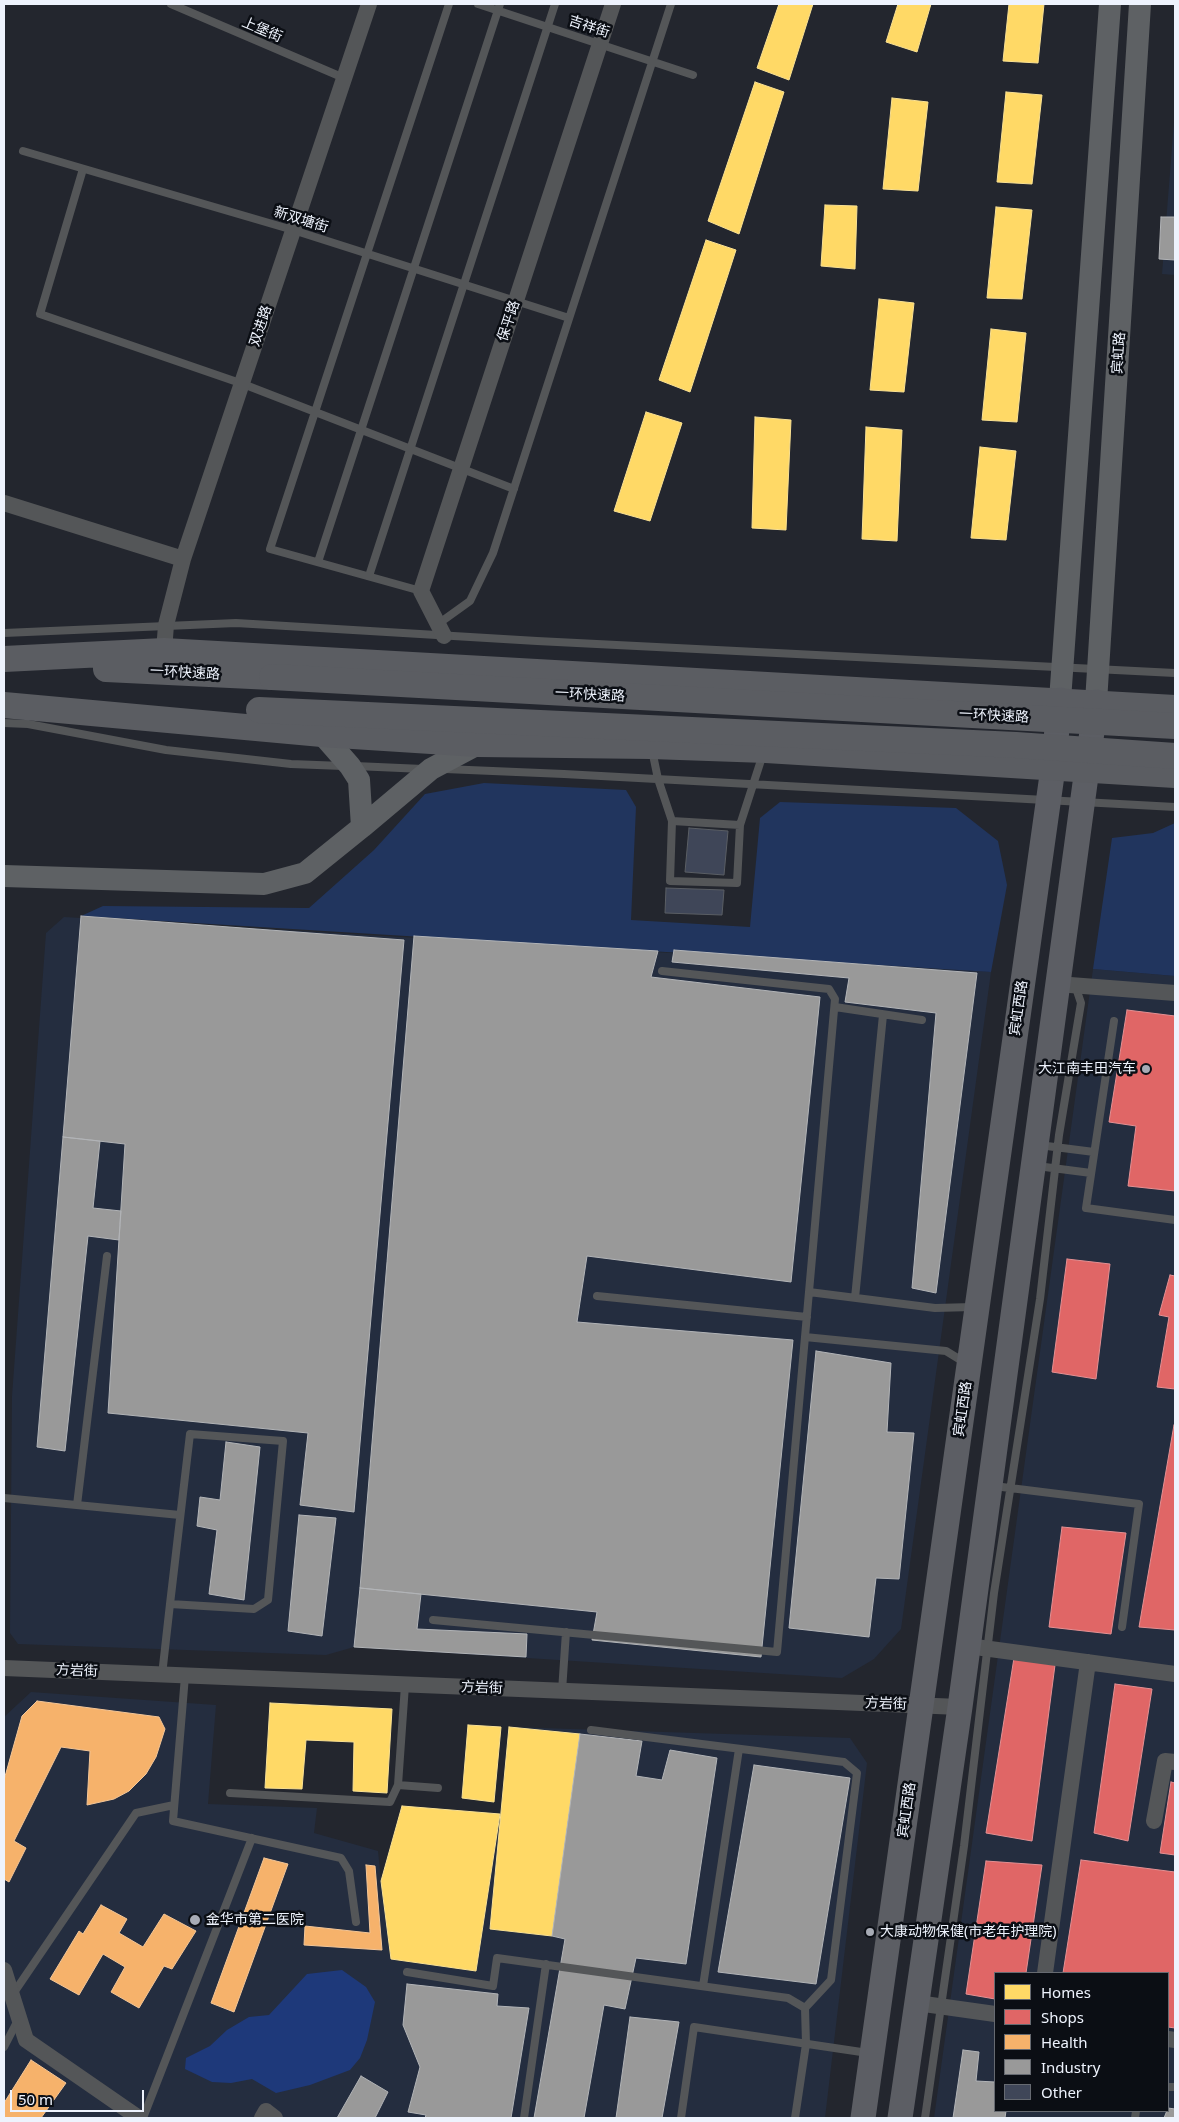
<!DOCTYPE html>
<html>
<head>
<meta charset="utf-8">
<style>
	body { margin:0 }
	#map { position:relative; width:1179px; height:2122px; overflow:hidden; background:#23262e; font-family:"Noto Sans",sans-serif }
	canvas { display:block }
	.frame { position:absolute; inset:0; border:5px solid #eef3fd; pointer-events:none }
	.legend { position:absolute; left:994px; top:1972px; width:175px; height:140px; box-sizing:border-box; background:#0b0e14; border:1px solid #666a71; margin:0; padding:6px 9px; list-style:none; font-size:15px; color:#eef3fd }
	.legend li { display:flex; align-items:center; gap:10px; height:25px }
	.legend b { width:25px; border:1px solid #666a71 }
	.scale { position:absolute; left:10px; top:2090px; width:134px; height:22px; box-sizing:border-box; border:2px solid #eef3fd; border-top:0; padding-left:6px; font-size:15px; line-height:18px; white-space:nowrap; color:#eef3fd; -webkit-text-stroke:4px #0b0e14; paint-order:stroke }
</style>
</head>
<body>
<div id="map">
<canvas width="1179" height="2122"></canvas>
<div class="frame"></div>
<ul class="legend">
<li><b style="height:14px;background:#ffd966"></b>Homes</li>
<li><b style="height:14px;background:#e06666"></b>Shops</li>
<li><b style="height:14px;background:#f6b26b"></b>Health</li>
<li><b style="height:14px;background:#999"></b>Industry</li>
<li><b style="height:14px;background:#3f4658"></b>Other</li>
</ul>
<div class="scale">50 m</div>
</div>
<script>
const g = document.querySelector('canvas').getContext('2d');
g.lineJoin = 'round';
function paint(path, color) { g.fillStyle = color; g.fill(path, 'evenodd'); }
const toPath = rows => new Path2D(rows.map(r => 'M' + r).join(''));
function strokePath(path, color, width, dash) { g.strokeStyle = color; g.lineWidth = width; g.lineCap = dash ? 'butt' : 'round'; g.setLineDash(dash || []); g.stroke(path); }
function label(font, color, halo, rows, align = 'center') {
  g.font = font + ' "Noto Sans","Noto Sans SC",sans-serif'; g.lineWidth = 5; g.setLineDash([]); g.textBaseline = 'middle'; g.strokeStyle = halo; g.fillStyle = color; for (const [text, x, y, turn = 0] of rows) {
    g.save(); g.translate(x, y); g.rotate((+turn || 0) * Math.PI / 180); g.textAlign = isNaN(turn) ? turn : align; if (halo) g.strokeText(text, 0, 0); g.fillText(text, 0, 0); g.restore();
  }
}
const built = toPath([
	[1175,109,1175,275,1162,274],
	[64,917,991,972,901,1629,874,1659,842,1678,354,1647,326,1655,18,1644,10,1633,12,1396,46,933],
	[1093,969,1175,976,1175,2118,934,2118],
	[995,1973,1168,1973,1168,2111,995,2111],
	[31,1692,216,1705,208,1804,317,1808,314,1833,378,1851,381,1880,402,1806,500,1814,509,1727,850,1738,867,1763,825,2118,4,2118,4,1717]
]);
const green = toPath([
	[484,783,626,790,636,807,631,920,750,927,760,818,780,802,956,808,998,841,1007,885,991,972,81,916,103,906,309,908,374,850,425,794],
	[1175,823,1175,976,1093,969,1112,838,1153,833]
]);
const water = toPath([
	[342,1970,366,1987,375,2002,367,2040,360,2058,350,2070,310,2085,276,2093,252,2079,231,2083,212,2082,185,2069,186,2058,210,2046,227,2030,249,2017,269,2015,307,1974]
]);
const homes = toPath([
	[779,4,813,4,789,80,757,68,779,4],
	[898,4,931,4,917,52,886,42,898,4],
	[1009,4,1044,4,1038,63,1003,61,1009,4],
	[755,82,784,92,739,234,708,221,755,82],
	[1006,92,1042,95,1032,184,997,182,1006,92],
	[892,98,928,102,918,191,883,189,892,98],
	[825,205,857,206,855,269,821,266,825,205],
	[996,207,1032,210,1022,299,987,298,996,207],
	[706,240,736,250,690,392,659,380,706,240],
	[879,299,914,303,904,392,870,390,879,299],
	[991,329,1026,333,1017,422,982,420,991,329],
	[646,412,682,423,650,521,614,511,646,412],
	[755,417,791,420,786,530,752,528,755,417],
	[866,427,902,430,897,541,862,539,866,427],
	[980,447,1016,451,1006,540,971,538,980,447],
	[270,1703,392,1709,387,1793,353,1791,354,1742,306,1740,302,1789,265,1788,270,1703],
	[468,1725,501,1727,494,1802,462,1798,468,1725],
	[509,1727,580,1734,552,1936,490,1929,509,1727],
	[402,1806,500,1814,476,1971,391,1959,381,1881,402,1806]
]);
const shops = toPath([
	[1127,1010,1175,1016,1175,1191,1128,1186,1136,1126,1109,1122,1127,1010],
	[1067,1259,1110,1264,1096,1379,1052,1372,1067,1259],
	[1170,1275,1175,1276,1175,1389,1157,1387,1169,1317,1159,1315,1170,1275],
	[1174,1425,1175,1425,1175,1630,1139,1627,1174,1425],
	[1062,1527,1126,1533,1111,1634,1049,1627,1062,1527],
	[1014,1658,1055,1665,1032,1841,986,1833,1014,1658],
	[1115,1684,1152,1689,1128,1841,1094,1833,1115,1684],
	[1171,1782,1175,1783,1175,1855,1160,1853,1171,1782],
	[1081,1860,1175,1872,1175,2028,1168,2027,1168,1973,1063,1973,1081,1860],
	[986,1861,1042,1865,1026,1973,995,1973,995,1999,966,1994,986,1861]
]);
const health = toPath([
	[37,1701,159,1717,165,1729,156,1757,146,1774,129,1791,114,1799,87,1805,90,1751,61,1747,14,1841,26,1848,9,1882,4,1879,4,1780,22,1716,37,1701],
	[264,1858,288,1864,234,2012,211,2003,264,1858],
	[366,1865,375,1866,382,1950,304,1945,305,1926,370,1933,366,1865],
	[101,1905,127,1919,119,1933,143,1947,164,1914,196,1931,172,1969,164,1966,139,2008,111,1992,125,1967,103,1954,79,1995,50,1979,79,1931,83,1934,101,1905],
	[31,2060,66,2083,41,2118,4,2118,4,2103,31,2060]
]);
const industry = toPath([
	[1161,217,1175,217,1175,260,1159,259,1161,217],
	[81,916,404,940,354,1512,300,1505,308,1433,108,1413,125,1144,63,1137,81,916],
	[414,936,658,951,651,977,820,997,791,1282,587,1256,577,1322,793,1340,761,1657,592,1640,597,1612,360,1588,414,936],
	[674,950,977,973,936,1293,912,1288,936,1013,845,1002,849,978,672,962,674,950],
	[63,1137,100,1141,93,1208,121,1211,119,1240,88,1236,65,1451,37,1447,63,1137],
	[816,1351,891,1363,887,1432,914,1433,899,1579,876,1578,869,1637,789,1628,816,1351],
	[226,1442,260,1447,244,1600,209,1594,217,1530,197,1526,200,1497,220,1500,226,1442],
	[299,1515,336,1518,322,1636,288,1631,299,1515],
	[360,1588,421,1594,417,1629,527,1634,526,1657,354,1647,360,1588],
	[580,1734,642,1741,636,1776,662,1780,670,1750,717,1758,686,1964,636,1958,625,2009,604,2005,584,2118,534,2118,565,1939,552,1936,580,1734],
	[754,1765,850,1778,816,1984,718,1972,754,1765],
	[407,1984,498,1994,497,2006,529,2008,511,2118,425,2118,426,2115,408,2112,420,2067,403,2025,407,1984],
	[630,2017,679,2022,662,2118,616,2118,630,2017],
	[963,2050,979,2052,976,2081,995,2082,995,2111,1006,2111,1005,2118,953,2118,963,2050],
	[361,2076,388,2092,375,2118,337,2118,361,2076],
	[1168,2108,1175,2109,1175,2118,1164,2118,1168,2108]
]);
const building = toPath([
	[689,828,728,831,724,875,685,872,689,828],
	[666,888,724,890,722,915,665,913,666,888]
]);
const service = toPath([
	[171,4,344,78],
	[478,4,693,75],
	[23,151,293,230,569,318],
	[83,169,40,314,243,384,514,489],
	[318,562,500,4],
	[369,576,555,4],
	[421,591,270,549,449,4],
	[438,624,470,601,493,553,671,4],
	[4,633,236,623,537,641,1175,673],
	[4,723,28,724,166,750,291,764,343,766],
	[652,750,658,779,672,821,740,825,763,754],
	[355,766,423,769],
	[445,769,564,774,1175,807],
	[672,821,670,881,737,883,740,825],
	[835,1007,922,1020],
	[1114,1021,1086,1208,1175,1220],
	[1039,1145,1094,1152],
	[1037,1166,1091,1173],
	[809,1292,935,1308,973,1307],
	[597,1296,807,1317],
	[855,1298,883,1015],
	[805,1337,946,1351,964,1362],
	[994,1486,1139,1504,1122,1627],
	[4,1498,180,1515],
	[77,1505,107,1256],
	[433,1620,777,1652,835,999,829,989,662,971],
	[162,1675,170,1604,190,1434,283,1441,268,1600,254,1609,170,1604],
	[185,1676,173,1821,341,1858,349,1871,356,1922],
	[562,1691,566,1632],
	[591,1730,844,1762,857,1773,831,1980,805,2008],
	[398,1785,405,1685],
	[230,1793,390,1802,398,1785,438,1788],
	[407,1972,493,1986,497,1958,788,1998,805,2008,806,2044,795,2118],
	[703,1986,739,1749],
	[13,1994,136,1813,174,1805],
	[4,2047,18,2020],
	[1168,2087,1175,2087],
	[143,2118,252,1838],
	[524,2118,546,1964],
	[681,2118,694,2027,868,2053],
	[925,2118,964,1846,994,1593,1040,1299,1059,1135,1081,1003,1075,985],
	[1135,2118,1136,2111]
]);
const minor = toPath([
	[4,503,183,559],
	[444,636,421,591,613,4],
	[164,651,166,625,183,559,369,4],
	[1057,984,1175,993],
	[968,1646,1175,1674],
	[4,1668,960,1707],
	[1154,1821,1165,1761,1175,1762],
	[4,1970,26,2040,139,2118],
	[1045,1973,1088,1662],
	[917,2003,995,2014],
	[1168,2039,1175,2040],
	[262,2118,266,2111,275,2118]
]);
const secondary = toPath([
	[1060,700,1110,4],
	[1096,702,1140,4],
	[322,734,350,766,359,780,362,827,431,769,478,744],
	[4,876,264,884,305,873,362,827]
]);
const primary = toPath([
	[863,2118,1053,768,1060,700],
	[900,2118,960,1707,1096,702]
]);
const trunk = toPath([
	[4,659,164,651,1175,708],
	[106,669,272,677],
	[4,705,322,734,478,744,651,746,766,750,1175,775]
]);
const trunkBridge = toPath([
	[272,677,1175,726],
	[259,710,1016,745,1175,756]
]);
const markers = [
	[1146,1069,5,"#a7abb5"],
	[195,1920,6,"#a7abb5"],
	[870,1932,5,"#a7abb5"]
];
const streetNames = [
	["吉祥街",589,27,18],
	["上堡街",262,30,23],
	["新双塘街",301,220,17],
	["保平路",509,321,-72],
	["双进路",261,326,-72],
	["宾虹路",1119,353,-86],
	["一环快速路",185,673,3],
	["一环快速路",590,695,3],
	["一环快速路",994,716,3],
	["宾虹西路",1019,1008,-82],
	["宾虹西路",963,1409,-82],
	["方岩街",77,1671,2],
	["方岩街",482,1688,2],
	["方岩街",886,1704,2],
	["宾虹西路",907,1810,-82]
];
const poiNames = [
	["大江南丰田汽车",1136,1069,"right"],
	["金华市第二医院",206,1920],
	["大康动物保健(市老年护理院)",880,1932]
];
paint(built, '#242d3f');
paint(green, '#21355e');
paint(water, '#1e397a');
paint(homes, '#ffd966');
strokePath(homes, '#fae193', 1);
paint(shops, '#e06666');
strokePath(shops, '#e49093', 1);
paint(health, '#f6b26b');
strokePath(health, '#f4c697', 1);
paint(industry, '#999');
strokePath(industry, '#b2b4b7', 1);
paint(building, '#3f4658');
strokePath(building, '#5a5e64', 1);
strokePath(service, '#545658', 8);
strokePath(minor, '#545658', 16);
strokePath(secondary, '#5e6164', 22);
strokePath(primary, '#5c5e64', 25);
strokePath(trunk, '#5b5d62', 26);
strokePath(trunkBridge, '#5b5d62', 26);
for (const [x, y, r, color] of markers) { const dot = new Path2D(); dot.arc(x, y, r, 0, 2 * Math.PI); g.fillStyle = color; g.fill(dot); strokePath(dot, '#0b0e14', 2); }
label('14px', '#eef3fd', '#0b0e14', streetNames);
label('14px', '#eef3fd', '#0b0e14', poiNames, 'left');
</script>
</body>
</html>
